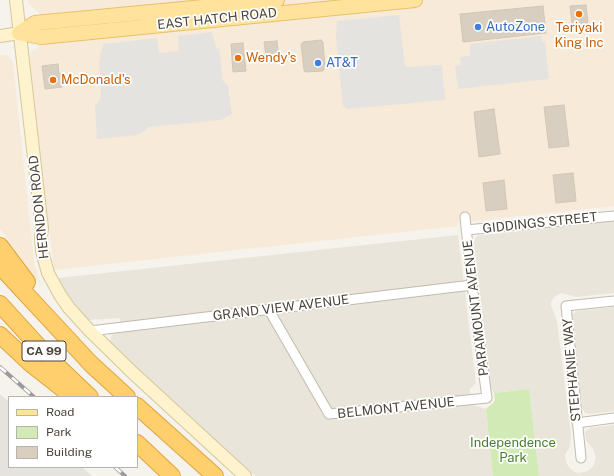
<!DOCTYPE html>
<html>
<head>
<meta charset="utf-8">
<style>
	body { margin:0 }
	#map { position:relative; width:614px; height:476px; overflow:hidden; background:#f6f3ec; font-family:"Public Sans",sans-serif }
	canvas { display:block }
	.legend { position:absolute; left:8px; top:396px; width:130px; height:72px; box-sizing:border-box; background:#fff; border:1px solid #b7b4b0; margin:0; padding:5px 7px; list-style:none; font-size:12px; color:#4b4439 }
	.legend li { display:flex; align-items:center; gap:8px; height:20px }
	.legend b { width:20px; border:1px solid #b7b4b0 }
</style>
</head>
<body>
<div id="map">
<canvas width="614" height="476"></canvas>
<ul class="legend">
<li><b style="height:5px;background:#ffe39c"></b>Road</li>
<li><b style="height:11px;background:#d2eab5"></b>Park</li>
<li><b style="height:11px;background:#d8cfc1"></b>Building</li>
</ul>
</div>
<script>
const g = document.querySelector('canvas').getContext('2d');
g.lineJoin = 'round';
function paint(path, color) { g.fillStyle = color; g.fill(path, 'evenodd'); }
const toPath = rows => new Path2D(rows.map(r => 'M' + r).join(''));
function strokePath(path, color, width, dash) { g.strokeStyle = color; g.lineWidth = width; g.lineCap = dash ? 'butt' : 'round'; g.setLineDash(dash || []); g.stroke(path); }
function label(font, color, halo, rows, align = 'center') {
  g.font = font + ' "Public Sans",sans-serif'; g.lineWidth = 3.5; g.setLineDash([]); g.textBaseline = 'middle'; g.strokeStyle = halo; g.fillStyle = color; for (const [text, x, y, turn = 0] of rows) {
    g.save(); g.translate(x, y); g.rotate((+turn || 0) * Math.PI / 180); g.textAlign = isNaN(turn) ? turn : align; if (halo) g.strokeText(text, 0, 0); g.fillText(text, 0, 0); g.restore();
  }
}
const residential = toPath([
	[614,221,614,293,577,297,561,293,555,296,551,302,551,305,557,321,571,435,570,446,565,455,566,462,568,466,574,472,579,473,588,471,594,465,596,457,593,449,586,440,585,432,590,428,614,425,614,476,539,476,529,389,494,393,491,387,474,243,475,239,477,236,482,235],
	[458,235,476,383,470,389,470,404,486,409,493,476,255,476,154,385,110,343,111,336,116,332,120,331,120,318,89,320,68,299,57,284,58,278],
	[614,307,614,411,589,414,585,413,581,407,571,318,572,314,578,311]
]);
const commercial = toPath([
	[28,0,614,0,614,206,457,223,458,226,54,270,29,57,32,51,38,48,40,14,28,3],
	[0,55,6,55,10,58,13,62,34,262,38,277,42,287,0,229]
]);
const industrial = toPath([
	[0,394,9,402,9,467,82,467,92,476,0,476]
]);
const green = toPath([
	[529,389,539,476,493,476,486,409,493,403,495,400,494,393]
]);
const parking = toPath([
	[399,15,405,67,442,65,445,100,348,109,343,106,336,38,337,21],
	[212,32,216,48,219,49,223,81,228,86,232,114,221,120,150,127,138,135,97,139,95,106,101,98,99,61,103,44,157,38,159,53,179,51,178,36],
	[541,36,542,42,545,41,549,79,458,89,455,66,461,65,460,57,470,56,470,44]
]);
const building = toPath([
	[586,5,588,23,572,24,570,6,586,5],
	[543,6,546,33,463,42,460,14,543,6],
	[321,40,323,42,325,68,323,71,305,72,304,70,301,44,303,42,321,40],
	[277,41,279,62,267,63,264,42,277,41],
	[243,43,246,71,233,72,231,44,243,43],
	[58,64,59,74,61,73,62,87,45,89,42,66,58,64],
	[564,105,569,146,549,148,544,107,564,105],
	[494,109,500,154,479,157,474,112,494,109],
	[573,173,576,201,556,203,553,175,573,173],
	[504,180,507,209,486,211,483,183,504,180]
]);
const street = toPath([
	[466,230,614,216],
	[269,310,329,414,487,398,472,285,465,217],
	[90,331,472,285],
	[577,423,614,418],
	[581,458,566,306,614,301]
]);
const secondary = toPath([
	[16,0,42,228,41,237,42,251,48,273,60,295,69,308,90,331,133,373,245,476],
	[0,36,19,33]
]);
const primary = toPath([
	[19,33,41,37,415,0],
	[19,33,35,23,277,0]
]);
const highway = toPath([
	[0,246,27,282],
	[0,266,91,364,127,397],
	[0,304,50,359,90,397],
	[0,335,31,364,73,397],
	[137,406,215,476],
	[137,443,172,476]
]);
const rail = toPath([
	[0,367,34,397],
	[115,467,125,476]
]);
const markers = [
	[579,14,4,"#e8710a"],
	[478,27,4,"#3f7fe0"],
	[238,58,4,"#e8710a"],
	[318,63,4,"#3f7fe0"],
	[53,80,4,"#e8710a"]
];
const shields = [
	[44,351,44]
];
const shieldNames = [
	["CA 99",44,351]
];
const streetNames = [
	["EAST HATCH ROAD",217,19,-6],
	["HERNDON ROAD",39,207,-96],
	["GIDDINGS STREET",540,223,-6],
	["GRAND VIEW AVENUE",281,308,-7],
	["PARAMOUNT AVENUE",476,308,-97],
	["STEPHANIE WAY",572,370,-95],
	["BELMONT AVENUE",396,408,-6]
];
const shopNames = [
	["AutoZone",486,27],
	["AT&T",326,63]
];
const foodNames = [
	["Teriyaki",579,28,"center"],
	["King Inc",579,43,"center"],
	["Wendy's",246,58],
	["McDonald's",61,80]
];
const parkNames = [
	["Independence",513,443],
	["Park",513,458]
];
paint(residential, '#eae5da');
paint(commercial, '#f7ead8');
paint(industrial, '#e6e2dd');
paint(green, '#d2eab5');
paint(parking, '#e5e3e0');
paint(building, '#d8cfc1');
strokePath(building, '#d3c7b4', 1);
strokePath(street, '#c2bbae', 11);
strokePath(secondary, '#d6c79b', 14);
strokePath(primary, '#e6c16a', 16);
strokePath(highway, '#e0a43c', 18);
strokePath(street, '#fff', 9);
strokePath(secondary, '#fff3cd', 12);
strokePath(primary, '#ffe39c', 14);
strokePath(highway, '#ffcf6e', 16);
strokePath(rail, '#9a9a9a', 4);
strokePath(rail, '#fff', 2.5, [8]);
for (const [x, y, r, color] of markers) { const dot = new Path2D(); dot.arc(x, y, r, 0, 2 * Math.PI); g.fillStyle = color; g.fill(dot); strokePath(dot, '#fff', 1.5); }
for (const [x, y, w] of shields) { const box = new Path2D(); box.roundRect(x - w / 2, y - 10, w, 20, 3); g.fillStyle = '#fff'; g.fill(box); strokePath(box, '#4b4439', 1); }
label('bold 12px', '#4b4439', null, shieldNames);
label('13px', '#4b4439', '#fff', streetNames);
label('13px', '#366cbe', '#fff', shopNames, 'left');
label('13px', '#c56008', '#fff', foodNames, 'left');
label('13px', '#4a7f2a', '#fff', parkNames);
</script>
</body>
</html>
